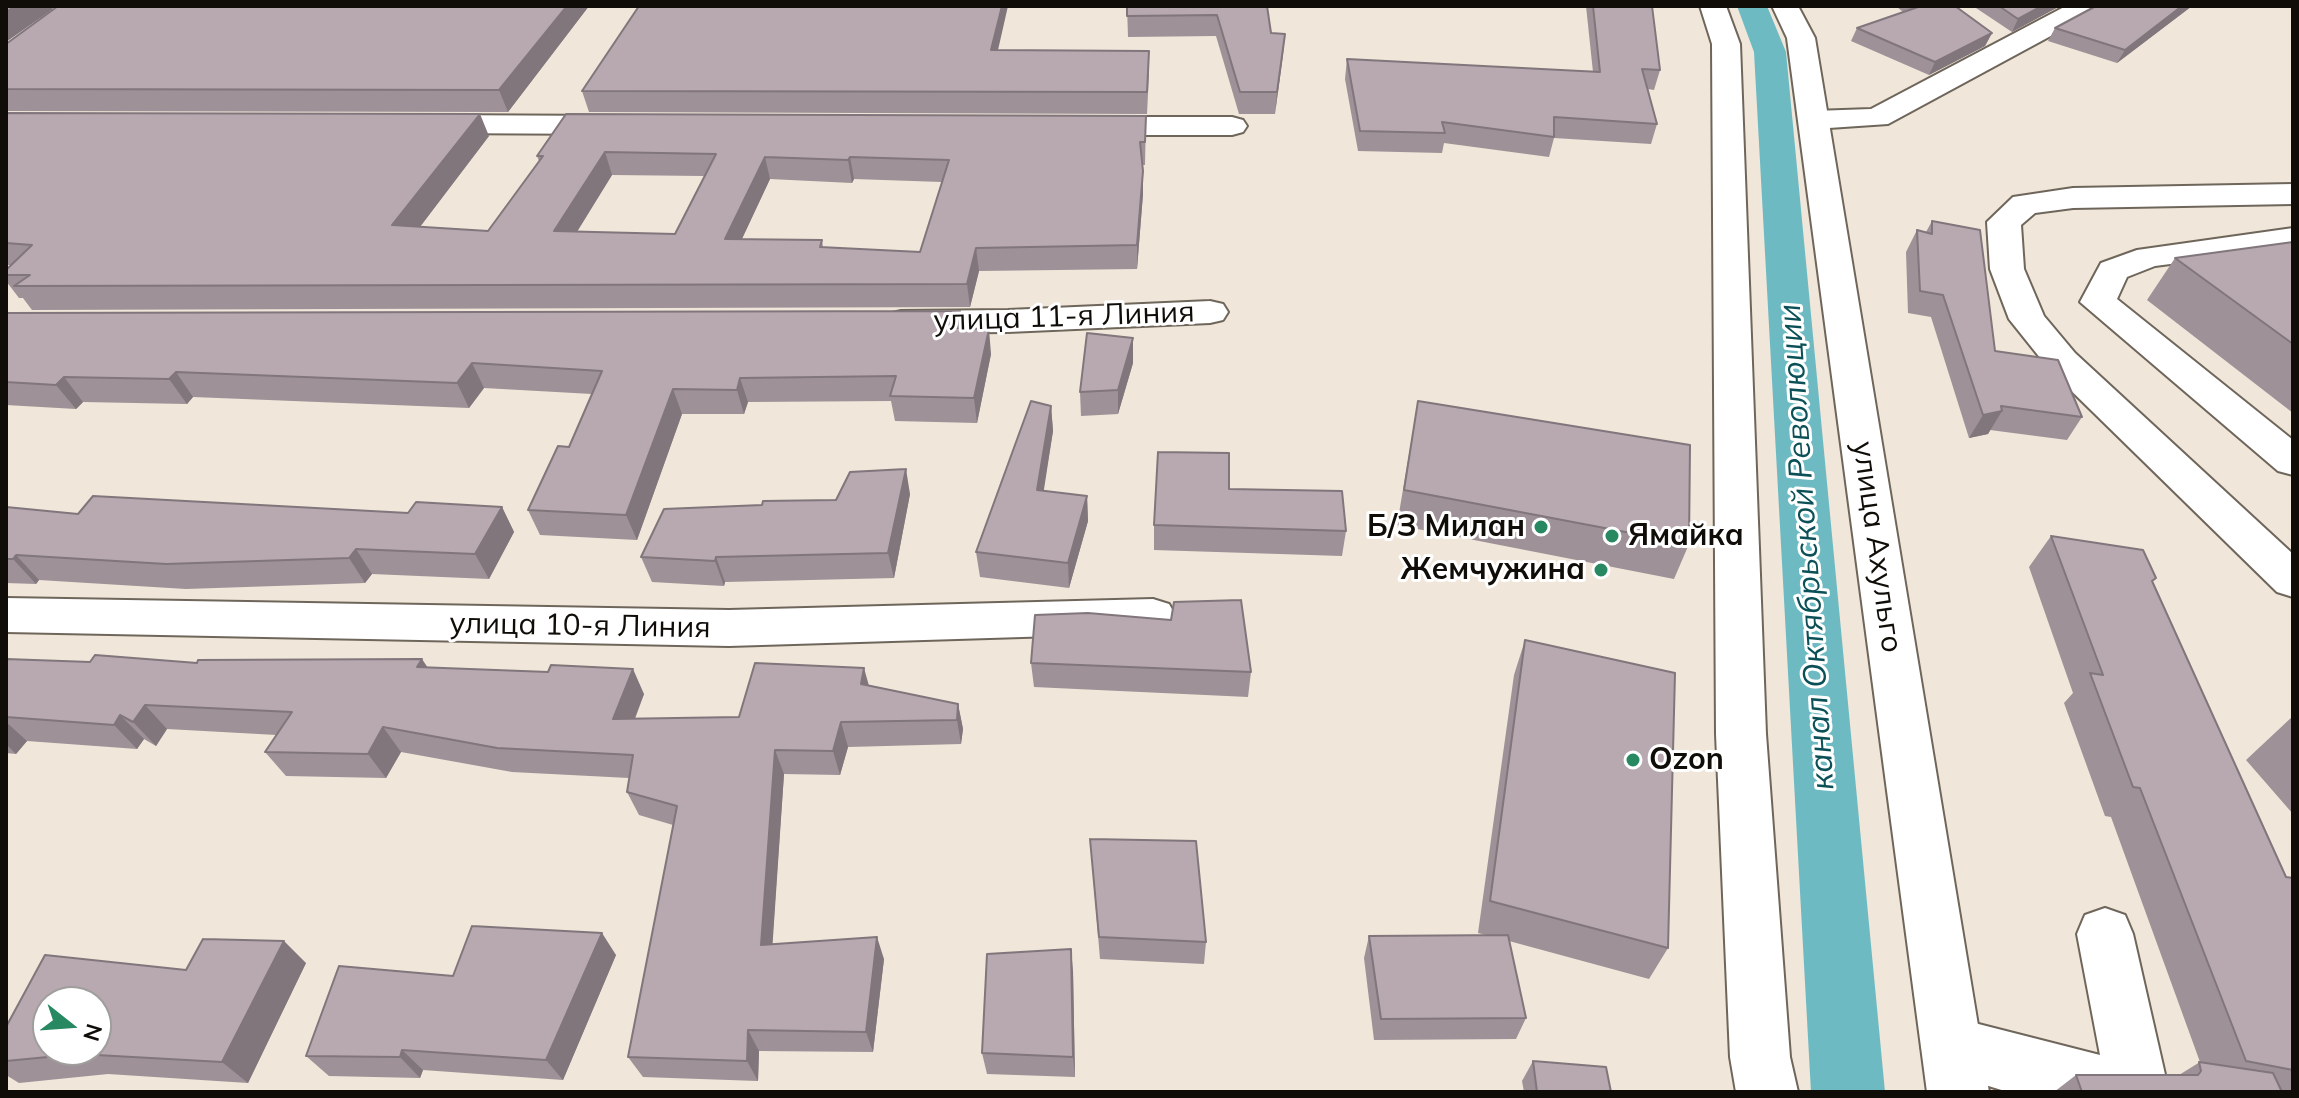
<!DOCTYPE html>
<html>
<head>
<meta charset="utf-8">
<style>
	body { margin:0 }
	#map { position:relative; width:2299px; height:1098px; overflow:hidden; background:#f0e6d9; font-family:Mulish,sans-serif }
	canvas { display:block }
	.frame { position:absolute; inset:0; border:8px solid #100d09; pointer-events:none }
	.north { position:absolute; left:32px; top:986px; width:80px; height:80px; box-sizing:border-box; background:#fff; border:2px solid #9f9e9d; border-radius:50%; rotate:107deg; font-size:22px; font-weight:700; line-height:32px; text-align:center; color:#100d09 }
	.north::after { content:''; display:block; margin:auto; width:28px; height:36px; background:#278861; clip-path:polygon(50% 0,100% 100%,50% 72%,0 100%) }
</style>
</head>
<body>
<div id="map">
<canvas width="2299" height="1098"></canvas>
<div class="frame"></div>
<div class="north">N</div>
</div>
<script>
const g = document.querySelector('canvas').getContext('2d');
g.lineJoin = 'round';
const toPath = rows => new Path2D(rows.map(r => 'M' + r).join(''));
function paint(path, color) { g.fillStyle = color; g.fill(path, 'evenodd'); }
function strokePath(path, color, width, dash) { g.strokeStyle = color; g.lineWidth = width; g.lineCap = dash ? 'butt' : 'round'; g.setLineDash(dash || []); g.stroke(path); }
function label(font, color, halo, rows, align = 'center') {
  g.font = font + ' Mulish,sans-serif'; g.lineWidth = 6; g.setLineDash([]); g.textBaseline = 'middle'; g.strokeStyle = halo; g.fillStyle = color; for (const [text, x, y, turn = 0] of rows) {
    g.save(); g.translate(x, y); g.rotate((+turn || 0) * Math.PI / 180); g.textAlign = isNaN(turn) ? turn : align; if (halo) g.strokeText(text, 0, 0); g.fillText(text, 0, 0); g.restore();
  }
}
const canal = toPath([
	[1737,6,1767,6,1786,52,1885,1092,1811,1092,1754,52,1737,6]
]);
const minor = toPath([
	[2066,6,2099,6,2095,12,1888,124,1814,129,1803,126,1799,120,1803,114,1814,111,1871,109,2066,6],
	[424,115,620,116,631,119,635,125,631,131,620,134,424,133,413,130,409,124,413,118,424,115],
	[1088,117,1232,117,1243,120,1247,126,1243,132,1232,135,1088,135,1077,132,1073,126,1077,120,1088,117],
	[2293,184,2293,204,2073,208,2035,213,2021,225,2024,269,2044,316,2075,353,2293,554,2293,597,2277,592,2049,369,2009,319,1990,269,1987,222,2013,197,2073,188,2293,184],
	[2293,228,2293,248,2155,266,2127,277,2117,299,2293,440,2293,475,2278,471,2080,302,2101,263,2137,250,2293,228],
	[1210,301,1223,304,1228,312,1223,320,1210,323,1008,332,901,333,888,330,883,322,888,314,901,311,1008,310,1210,301],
	[6,598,729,610,1153,599,1169,604,1176,616,1169,628,1153,633,729,646,6,632,6,598],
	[2105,908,2125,915,2133,934,2169,1092,2008,1092,1930,1068,1921,1047,1930,1026,1951,1017,2100,1055,2077,934,2085,915,2105,908]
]);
const major = toPath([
	[1700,6,1726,6,1740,44,1766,734,1790,1057,1798,1092,1736,1092,1730,1057,1716,734,1712,44,1700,6],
	[1772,6,1798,6,1815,38,1989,1092,1927,1092,1787,38,1772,6]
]);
const wall = toPath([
	[58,6,589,6,508,112,6,111,6,44],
	[1127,6,1267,6,1271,33,1285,34,1275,114,1239,114,1216,36,1128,37],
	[1586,6,1652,6,1660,70,1654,90,1648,89,1657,124,1651,144,1554,138,1549,157,1444,143,1442,153,1358,151,1345,79,1347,59,1593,72],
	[1896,6,1955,6,1992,33,1985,46,1929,75,1851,41,1857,28,1903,12],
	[1973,6,2060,6,2012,32],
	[2096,6,2192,6,2117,63,2048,41,2055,28],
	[998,50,1149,73,1147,114,589,112,582,91],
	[6,113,489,136,420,227,488,231,539,161,537,156,1146,116,1145,165,1142,165,1143,194,1137,269,979,271,970,307,32,310,23,298,19,298,6,281,6,270,11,265,6,265],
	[612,175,704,176,675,234,577,232],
	[770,179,852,183,854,179,942,182,920,252,823,247,822,240,742,239],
	[1932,221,1995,351,2082,417,2067,440,1990,430,1988,434,1969,438,1931,317,1908,313,1906,252,1917,230,1926,232],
	[2293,242,2293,413,2147,300,2175,258],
	[6,313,963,328,991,354,977,423,895,421,891,401,748,402,744,414,682,414,637,540,540,535,528,510,569,447,592,394,484,388,469,408,193,397,187,404,83,402,76,409,6,405],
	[1133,338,1133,363,1118,414,1081,416,1080,392],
	[1418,401,1689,544,1674,579,1397,525],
	[1051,406,1053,431,1043,491,1087,496,1088,521,1069,588,980,577,976,552],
	[1229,489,1346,531,1342,556,1154,550,1154,525],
	[910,494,894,578,725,582,724,586,652,582,641,557,762,505],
	[6,507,78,514,408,513,502,507,514,532,489,579,372,574,365,583,186,589,39,580,36,584,6,583],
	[2051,536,2156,578,2152,582,2286,877,2293,878,2293,1092,2054,1092,2076,1075,2179,1075,2200,1062,2111,817,2105,816,2064,703,2073,693,2029,567],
	[1171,620,1251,672,1248,697,1034,687,1031,663],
	[1525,640,1668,948,1649,979,1509,941,1526,1018,1516,1039,1374,1040,1364,958,1369,936,1486,935,1478,933,1514,675],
	[6,659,90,662,428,668,644,694,635,719,739,717,869,685,958,704,963,729,961,744,848,747,840,775,784,774,772,945,884,959,873,1052,759,1051,758,1081,643,1077,628,1057,673,825,639,815,627,792,629,778,512,772,401,752,386,778,286,776,265,752,277,735,167,729,156,746,144,739,137,749,27,741,16,754,6,753],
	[2293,716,2293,814,2246,760],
	[1090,839,1206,942,1204,964,1100,959],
	[616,955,563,1080,423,1070,420,1078,329,1076,306,1056,453,976],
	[306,963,248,1083,108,1074,19,1083,6,1075,6,1027,186,970],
	[1073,971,1075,1077,987,1074,982,1053],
	[1533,1061,1611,1092,1524,1092,1522,1081]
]);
const shadedWall = toPath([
	[15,6,51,6,53,9,6,42,6,12],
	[567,6,589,6,508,112,499,90],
	[1002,6,1008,6,993,72,991,50],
	[2042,6,2060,6,2012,32,2018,19],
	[2182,6,2192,6,2117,63,2125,50],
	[1992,33,1985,46,1929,75,1935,62],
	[1285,34,1283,55,1275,114,1277,92],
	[480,114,489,136,403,249,392,225],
	[605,152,612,175,563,254,554,231],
	[765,157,770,179,731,262,725,239],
	[850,157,854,179,852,183,848,160],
	[1143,171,1143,194,1137,269,1137,245],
	[976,248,979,271,970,307,967,284],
	[960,311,964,335,956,328],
	[989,329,991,354,977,423,974,398],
	[1133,338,1133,363,1118,414,1118,390],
	[472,363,484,388,469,408,457,383],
	[176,372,193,397,187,404,169,379],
	[64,377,83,402,76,409,56,385],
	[740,378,748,402,744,414,737,390],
	[673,389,682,414,637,540,626,515],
	[1051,406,1053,431,1040,515,1037,490],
	[2002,411,1988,434,1969,438,1983,415],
	[906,469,910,494,894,578,888,553],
	[1087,496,1088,521,1069,588,1068,563],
	[502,507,514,532,489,579,475,554],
	[356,549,372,574,365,583,349,558],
	[16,555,39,580,36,584,13,559],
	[716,557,725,582,724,586,715,561],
	[422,659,438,683,417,667],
	[864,668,871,693,861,684],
	[633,669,644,694,625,743,613,719],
	[958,704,963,729,961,744,957,720],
	[145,705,167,729,156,746,133,722],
	[120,715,144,739,137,749,114,725],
	[6,722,27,741,16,754,6,744],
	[841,722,848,747,840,775,833,751],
	[383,727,401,752,386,778,368,754],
	[775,750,784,774,771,967,761,945],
	[602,933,616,955,563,1080,546,1060],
	[877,937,884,959,873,1052,866,1032],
	[284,941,306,963,248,1083,222,1062],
	[1071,949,1073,971,1075,1077,1073,1057],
	[748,1030,759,1051,758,1081,747,1061],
	[402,1050,423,1070,420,1078,400,1057]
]);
const building = toPath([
	[6,6,15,6,6,12,6,6],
	[58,6,567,6,499,90,6,89,6,44,58,6],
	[639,6,1002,6,991,50,1149,51,1147,92,582,91,639,6],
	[1127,6,1267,6,1271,33,1285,34,1277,92,1240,92,1217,15,1127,16,1127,6],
	[1593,6,1652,6,1660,70,1642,69,1657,124,1554,117,1554,137,1442,122,1445,133,1360,131,1347,59,1600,72,1593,6],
	[1917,6,1955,6,1992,33,1935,62,1857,28,1918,7,1917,6],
	[1999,6,2042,6,2018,19,1999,6],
	[2096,6,2182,6,2125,50,2055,28,2096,6],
	[6,113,480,114,392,225,488,231,543,156,537,156,566,114,1146,116,1145,142,1140,142,1143,171,1137,245,976,248,967,284,14,286,30,275,6,275,6,270,32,245,6,243,6,113],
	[605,152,716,154,675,234,554,231,605,152],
	[765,157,848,160,850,157,949,160,920,252,820,247,822,240,725,239,765,157],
	[1932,221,1980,230,1995,351,2058,360,2082,417,2001,406,2002,411,1983,415,1943,295,1920,291,1917,230,1932,234,1932,221],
	[2293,242,2293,344,2175,258,2293,242],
	[960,311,956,328,989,329,974,398,890,396,896,376,740,378,737,390,673,389,626,515,528,510,558,446,569,447,602,371,472,363,457,383,176,372,169,379,64,377,56,385,6,382,6,313,960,311],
	[1087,333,1133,338,1118,390,1080,392,1087,333],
	[1031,401,1051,406,1037,490,1087,496,1068,563,976,552,1031,401],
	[1418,401,1690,445,1689,544,1404,490,1418,401],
	[1158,452,1229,453,1229,489,1342,491,1346,531,1154,525,1158,452],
	[906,469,888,553,716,557,715,561,641,557,664,509,762,505,763,501,836,500,850,472,906,469],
	[93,496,408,513,416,502,502,507,475,554,356,549,349,558,166,564,16,555,13,559,6,559,6,507,78,514,93,496],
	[2051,536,2143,550,2156,578,2152,581,2286,877,2293,878,2293,1070,2246,1061,2140,788,2133,787,2090,673,2103,675,2051,536],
	[1241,600,1251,672,1031,663,1035,615,1088,613,1171,620,1174,602,1241,600],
	[1525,640,1675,673,1668,948,1490,901,1525,640],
	[95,655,197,663,198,660,422,659,417,667,548,672,551,665,633,669,613,719,739,717,755,663,864,668,861,684,958,704,957,720,841,722,833,751,775,750,761,945,877,937,866,1032,748,1030,747,1061,628,1057,677,806,627,792,633,755,497,748,383,727,368,754,265,752,292,712,145,705,133,722,120,715,114,725,6,717,6,659,90,662,95,655],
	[1090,839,1196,841,1206,942,1099,937,1090,839],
	[472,926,602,933,546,1060,402,1050,400,1057,306,1056,339,966,453,976,472,926],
	[1508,935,1526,1018,1381,1019,1369,936,1508,935],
	[203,939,284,941,222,1062,79,1054,6,1061,6,1027,45,955,186,970,203,939],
	[48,1002,96,1002,96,1050,48,1050,48,1002],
	[1071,949,1073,1057,982,1053,987,954,1071,949],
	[1533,1061,1606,1067,1611,1092,1537,1092,1533,1061],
	[2199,1062,2273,1073,2282,1092,2082,1092,2076,1075,2198,1075,2201,1071,2199,1062]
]);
const markers = [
	[1541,527,8,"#278861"],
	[1612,536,8,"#278861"],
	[1601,570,8,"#278861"],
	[1633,760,8,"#278861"]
];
const streetNames = [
	["улица 11-я Линия",1064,317,-2],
	["улица Ахульго",1877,547,82],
	["улица 10-я Линия",580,626,1]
];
const poiNames = [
	["Б/З Милан",1525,527],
	["Ямайка",1628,536,"left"],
	["Жемчужина",1585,570],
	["Ozon",1649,760,"left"]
];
const waterNames = [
	["канал Октябрьской Революции",1807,547,-94]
];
paint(canal, '#6ebac2');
strokePath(minor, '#6f665b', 4);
strokePath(major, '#6f665b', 4);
paint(minor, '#fff');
paint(major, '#fff');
paint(wall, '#9e9197');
paint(shadedWall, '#81767b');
paint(building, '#b8a9b0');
strokePath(building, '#81767b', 2);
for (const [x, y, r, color] of markers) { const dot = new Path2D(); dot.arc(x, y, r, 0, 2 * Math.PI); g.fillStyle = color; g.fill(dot); strokePath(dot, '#fff', 3); }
label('30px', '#100d09', '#fff', streetNames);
label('bold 30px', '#100d09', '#fff', poiNames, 'right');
label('italic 32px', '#0b5056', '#fff', waterNames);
</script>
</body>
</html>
